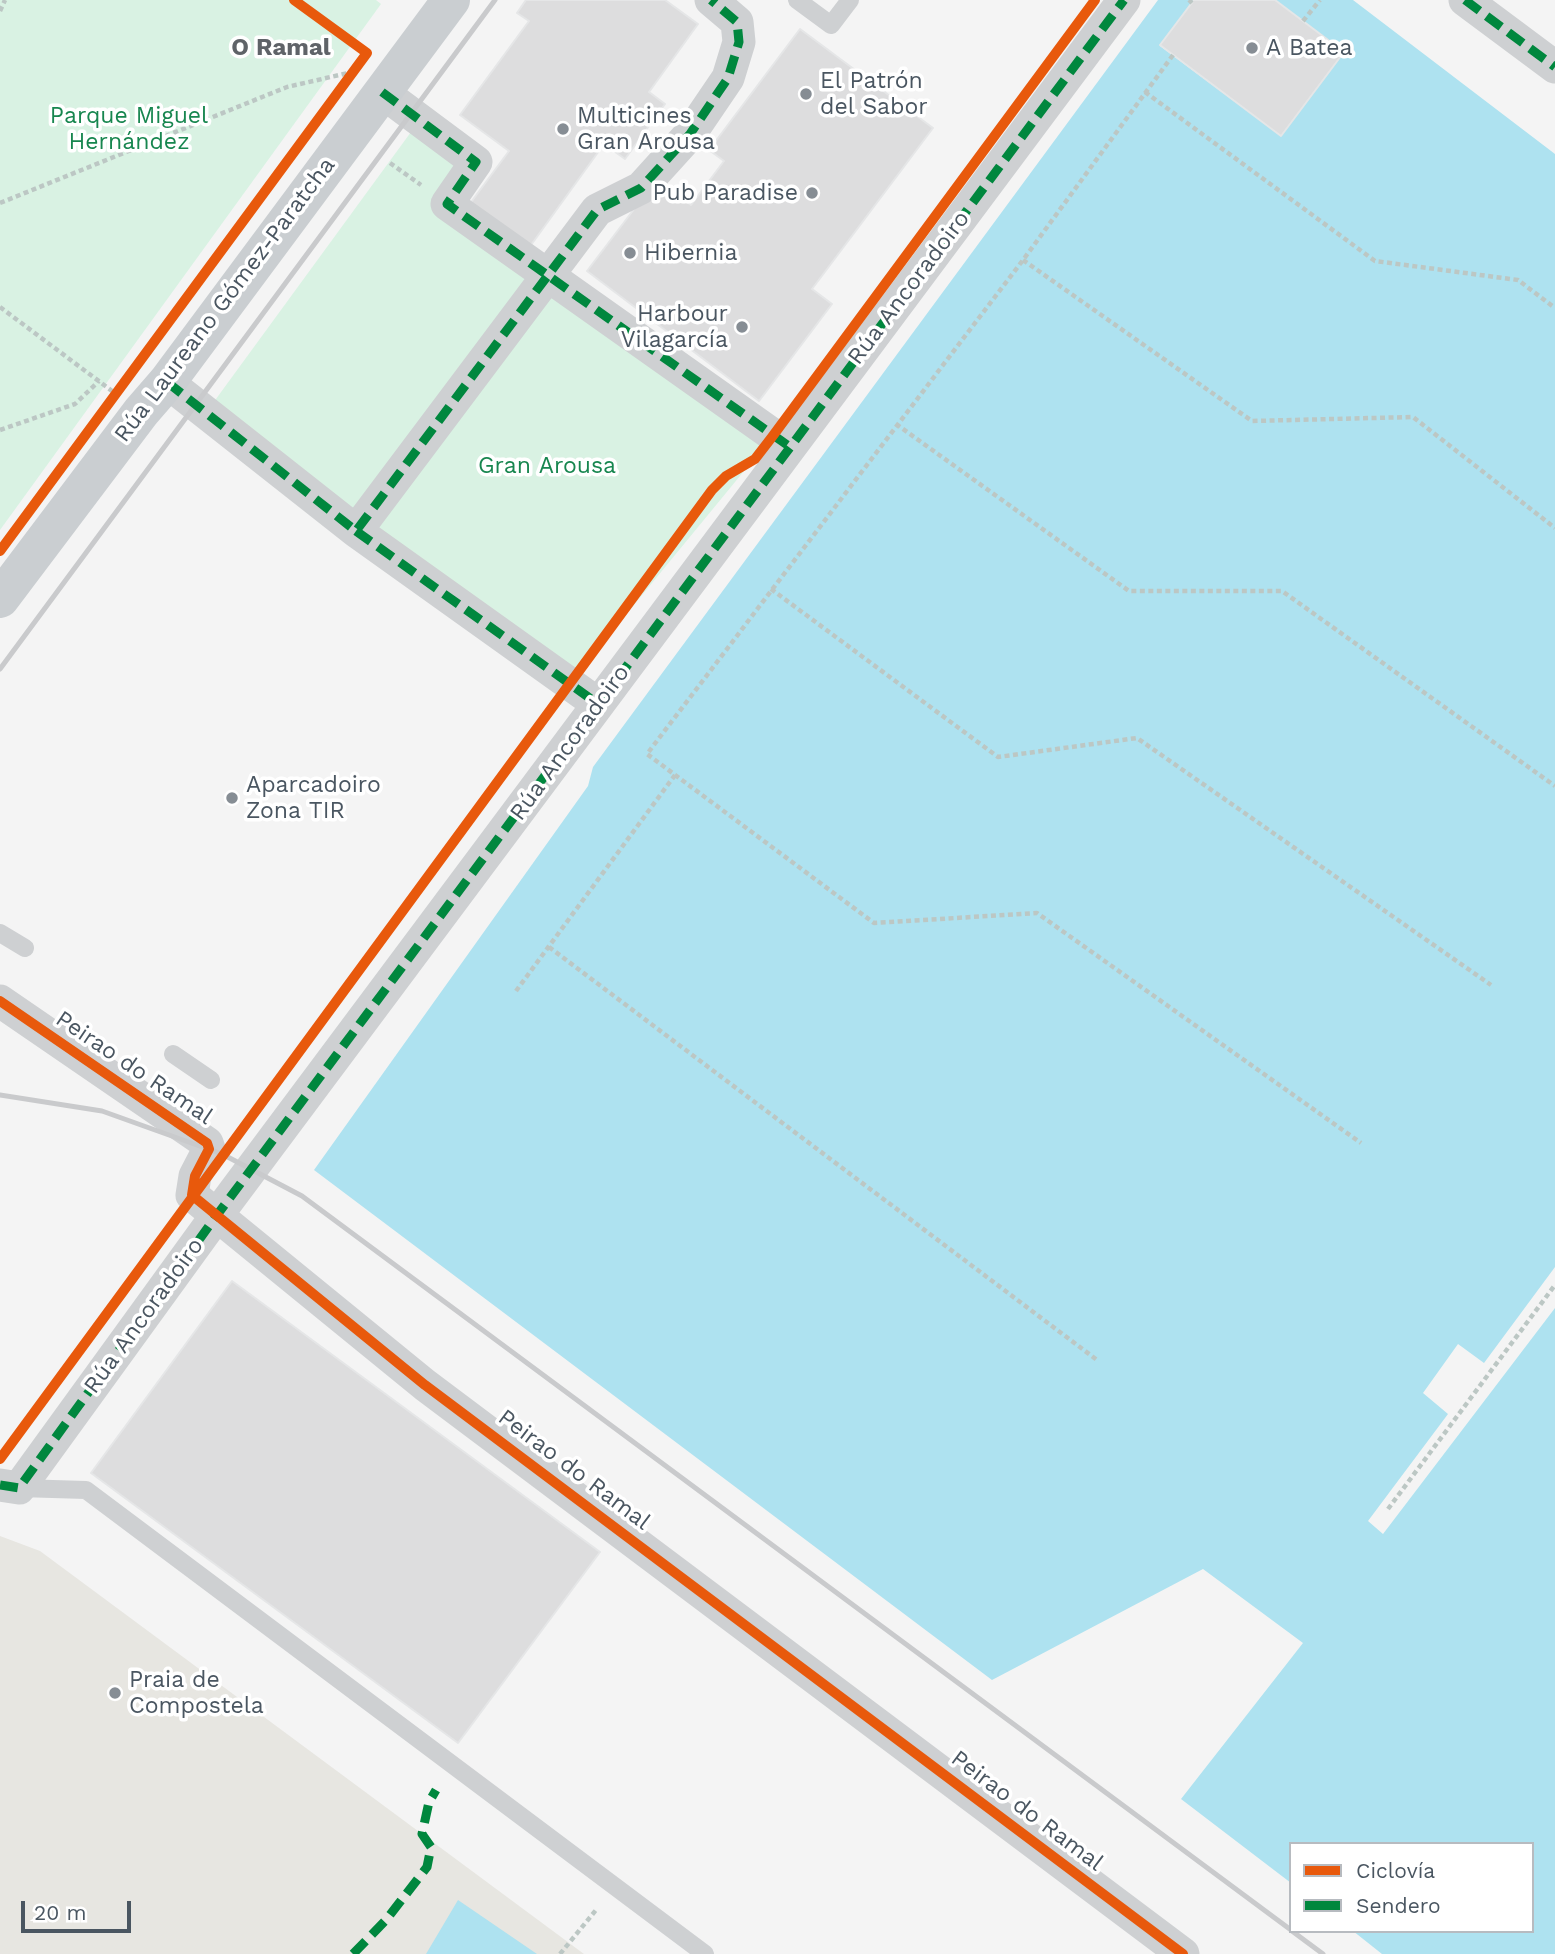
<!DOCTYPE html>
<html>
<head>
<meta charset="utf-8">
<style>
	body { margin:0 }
	#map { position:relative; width:1555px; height:1954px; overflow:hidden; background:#f4f4f4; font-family:"Work Sans",sans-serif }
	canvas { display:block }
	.legend { position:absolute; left:1289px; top:1842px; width:245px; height:91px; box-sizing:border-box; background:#fff; border:2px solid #b7bbc0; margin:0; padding:9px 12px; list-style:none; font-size:21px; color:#4a5661 }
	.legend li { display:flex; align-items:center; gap:14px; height:35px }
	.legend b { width:35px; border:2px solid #b7bbc0 }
	.scale { position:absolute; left:21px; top:1901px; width:110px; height:32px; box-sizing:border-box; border:4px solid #4a5661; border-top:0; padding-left:9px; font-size:21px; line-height:24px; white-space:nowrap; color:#4a5661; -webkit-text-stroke:5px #fff; paint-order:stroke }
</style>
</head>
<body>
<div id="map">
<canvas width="1555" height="1954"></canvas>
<ul class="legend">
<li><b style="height:9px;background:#e8590c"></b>Ciclovía</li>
<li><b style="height:9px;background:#00873e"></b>Sendero</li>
</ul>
<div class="scale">20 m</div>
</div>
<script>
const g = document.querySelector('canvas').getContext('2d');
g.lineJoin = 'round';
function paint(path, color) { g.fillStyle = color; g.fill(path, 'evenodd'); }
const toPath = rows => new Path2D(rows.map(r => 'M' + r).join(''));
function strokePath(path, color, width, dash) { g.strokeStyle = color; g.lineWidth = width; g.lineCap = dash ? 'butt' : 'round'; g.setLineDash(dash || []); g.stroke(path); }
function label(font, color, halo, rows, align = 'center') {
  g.font = font + ' "Work Sans",sans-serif'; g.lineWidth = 7; g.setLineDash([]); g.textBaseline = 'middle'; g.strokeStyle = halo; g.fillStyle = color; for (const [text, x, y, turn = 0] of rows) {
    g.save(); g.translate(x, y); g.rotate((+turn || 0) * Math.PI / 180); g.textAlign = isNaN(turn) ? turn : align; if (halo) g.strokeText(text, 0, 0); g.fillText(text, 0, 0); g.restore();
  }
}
const green = toPath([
	[0,0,376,0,381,4,0,530],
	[419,121,476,162,447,203,772,437,569,684,205,414]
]);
const sand = toPath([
	[0,1536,40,1551,584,1954,0,1954]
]);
const water = toPath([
	[1158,0,1194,0,1160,46,1280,135,1275,0,1353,0,1555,154,1555,1267,1484,1363,1458,1344,1423,1393,1448,1414,1368,1521,1383,1534,1555,1308,1555,1954,1382,1954,1353,1931,1532,1931,1532,1844,1291,1844,1291,1883,1181,1799,1303,1643,1203,1569,992,1680,314,1170,588,786,593,767],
	[458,1900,537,1954,426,1954]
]);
const building = toPath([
	[526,0,665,0,698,24,649,92,665,104,625,159,604,144,526,252,466,209,509,151,460,115,529,21,517,13,526,0],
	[1194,0,1275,0,1344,52,1281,136,1160,45,1194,0],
	[800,29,933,128,812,289,832,304,759,401,587,271,657,179,691,205,724,161,709,150,800,29],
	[232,1281,600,1552,458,1743,91,1473,232,1281]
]);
const path = toPath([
	[1189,0,1192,3],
	[0,11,5,0],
	[1303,21,1320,0],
	[1173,55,1023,260,647,754,874,923,1037,913,1361,1143],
	[1145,92,1375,261,1518,280,1555,308],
	[390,163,421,185],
	[0,203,287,87,348,73],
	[1023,260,1252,421,1413,417,1555,528],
	[0,307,112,391],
	[896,424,1129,591,1282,591,1555,786],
	[0,430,75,404,99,381],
	[771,589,998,757,1137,738,1491,985],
	[549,947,1097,1360],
	[516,991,675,775],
	[1388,1509,1555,1285],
	[560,1954,596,1910]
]);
const lane = toPath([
	[797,0,831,25,850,0],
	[0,933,25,948],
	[173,1054,211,1080],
	[19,1488,86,1490,705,1954]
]);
const street = toPath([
	[1465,0,1555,67],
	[382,92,476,162,447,204,790,447],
	[167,382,356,531,597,210,641,188,690,134,728,78,739,42,737,22,711,0],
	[356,531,598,704],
	[0,1001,207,1143,209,1149,195,1176,192,1195,425,1385,1183,1954],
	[0,1485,19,1488,217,1215,1124,0]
]);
const primary = toPath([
	[0,599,141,412,167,382,451,0]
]);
const rail = toPath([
	[0,669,495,0],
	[0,1095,102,1111,222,1154,302,1196,1291,1930],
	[1292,1931,1323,1954]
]);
const quiet = toPath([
	[1465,0,1555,67],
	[382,92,476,162,447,204,790,447],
	[167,382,356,531,597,210,641,188,690,134,728,78,739,42,737,22,711,0],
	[356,531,598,704],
	[0,1485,19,1488,217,1215,1124,0],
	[353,1954,386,1920,427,1867,431,1847,422,1834,429,1802,436,1790]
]);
const cycleway = toPath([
	[0,551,367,53,294,0],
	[0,1001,207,1143,209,1149,195,1176,192,1195,425,1385,1183,1954],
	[0,1459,712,490,726,476,755,459,772,437,1095,0]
]);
const markers = [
	[1252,48,7,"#868d94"],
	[806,94,7,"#868d94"],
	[563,129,7,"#868d94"],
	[812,193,7,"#868d94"],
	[630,253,7,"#868d94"],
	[742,327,7,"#868d94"],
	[232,798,7,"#868d94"],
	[115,1693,7,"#868d94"]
];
const poiNames = [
	["A Batea",1266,48],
	["El Patrón",820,81],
	["del Sabor",820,107],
	["Multicines",577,116],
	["Gran Arousa",577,142],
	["Pub Paradise",798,193,"right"],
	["Hibernia",644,253],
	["Harbour",728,314,"right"],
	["Vilagarcía",728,340,"right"],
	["Aparcadoiro",246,785],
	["Zona TIR",246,811],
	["Praia de",129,1680],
	["Compostela",129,1706]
];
const parkNames = [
	["Parque Miguel",129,116],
	["Hernández",129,142],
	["Gran Arousa",547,466]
];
const streetNames = [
	["Rúa Ancoradoiro",909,288,-53],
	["Rúa Laureano Gómez-Paratcha",225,300,-53],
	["Rúa Ancoradoiro",570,743,-54],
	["Peirao do Ramal",134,1068,34],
	["Rúa Ancoradoiro",144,1316,-54],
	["Peirao do Ramal",574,1470,37],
	["Peirao do Ramal",1027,1811,37]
];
const neighbourhoodNames = [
	["O Ramal",281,48]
];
paint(green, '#d9f2e3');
paint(sand, '#e7e6e1');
paint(water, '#aee2f0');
paint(building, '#ddddde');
strokePath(building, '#e5e6e7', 2);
strokePath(path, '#bcc7c4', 4.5, [5, 3.5]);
strokePath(lane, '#ced0d2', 18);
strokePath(street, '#ced0d2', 33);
strokePath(primary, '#caced1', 38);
strokePath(rail, '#c9cacc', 5);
strokePath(quiet, '#00873e', 9, [18, 9]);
strokePath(cycleway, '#e8590c', 10);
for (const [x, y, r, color] of markers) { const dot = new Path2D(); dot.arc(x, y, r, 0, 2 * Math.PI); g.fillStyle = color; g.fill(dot); strokePath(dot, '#fff', 2.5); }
label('23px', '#4a5661', '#fff', poiNames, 'left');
label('23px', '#17864f', '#fff', parkNames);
label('23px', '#4a5661', '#fff', streetNames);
label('bold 24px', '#5f6368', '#fff', neighbourhoodNames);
</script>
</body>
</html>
